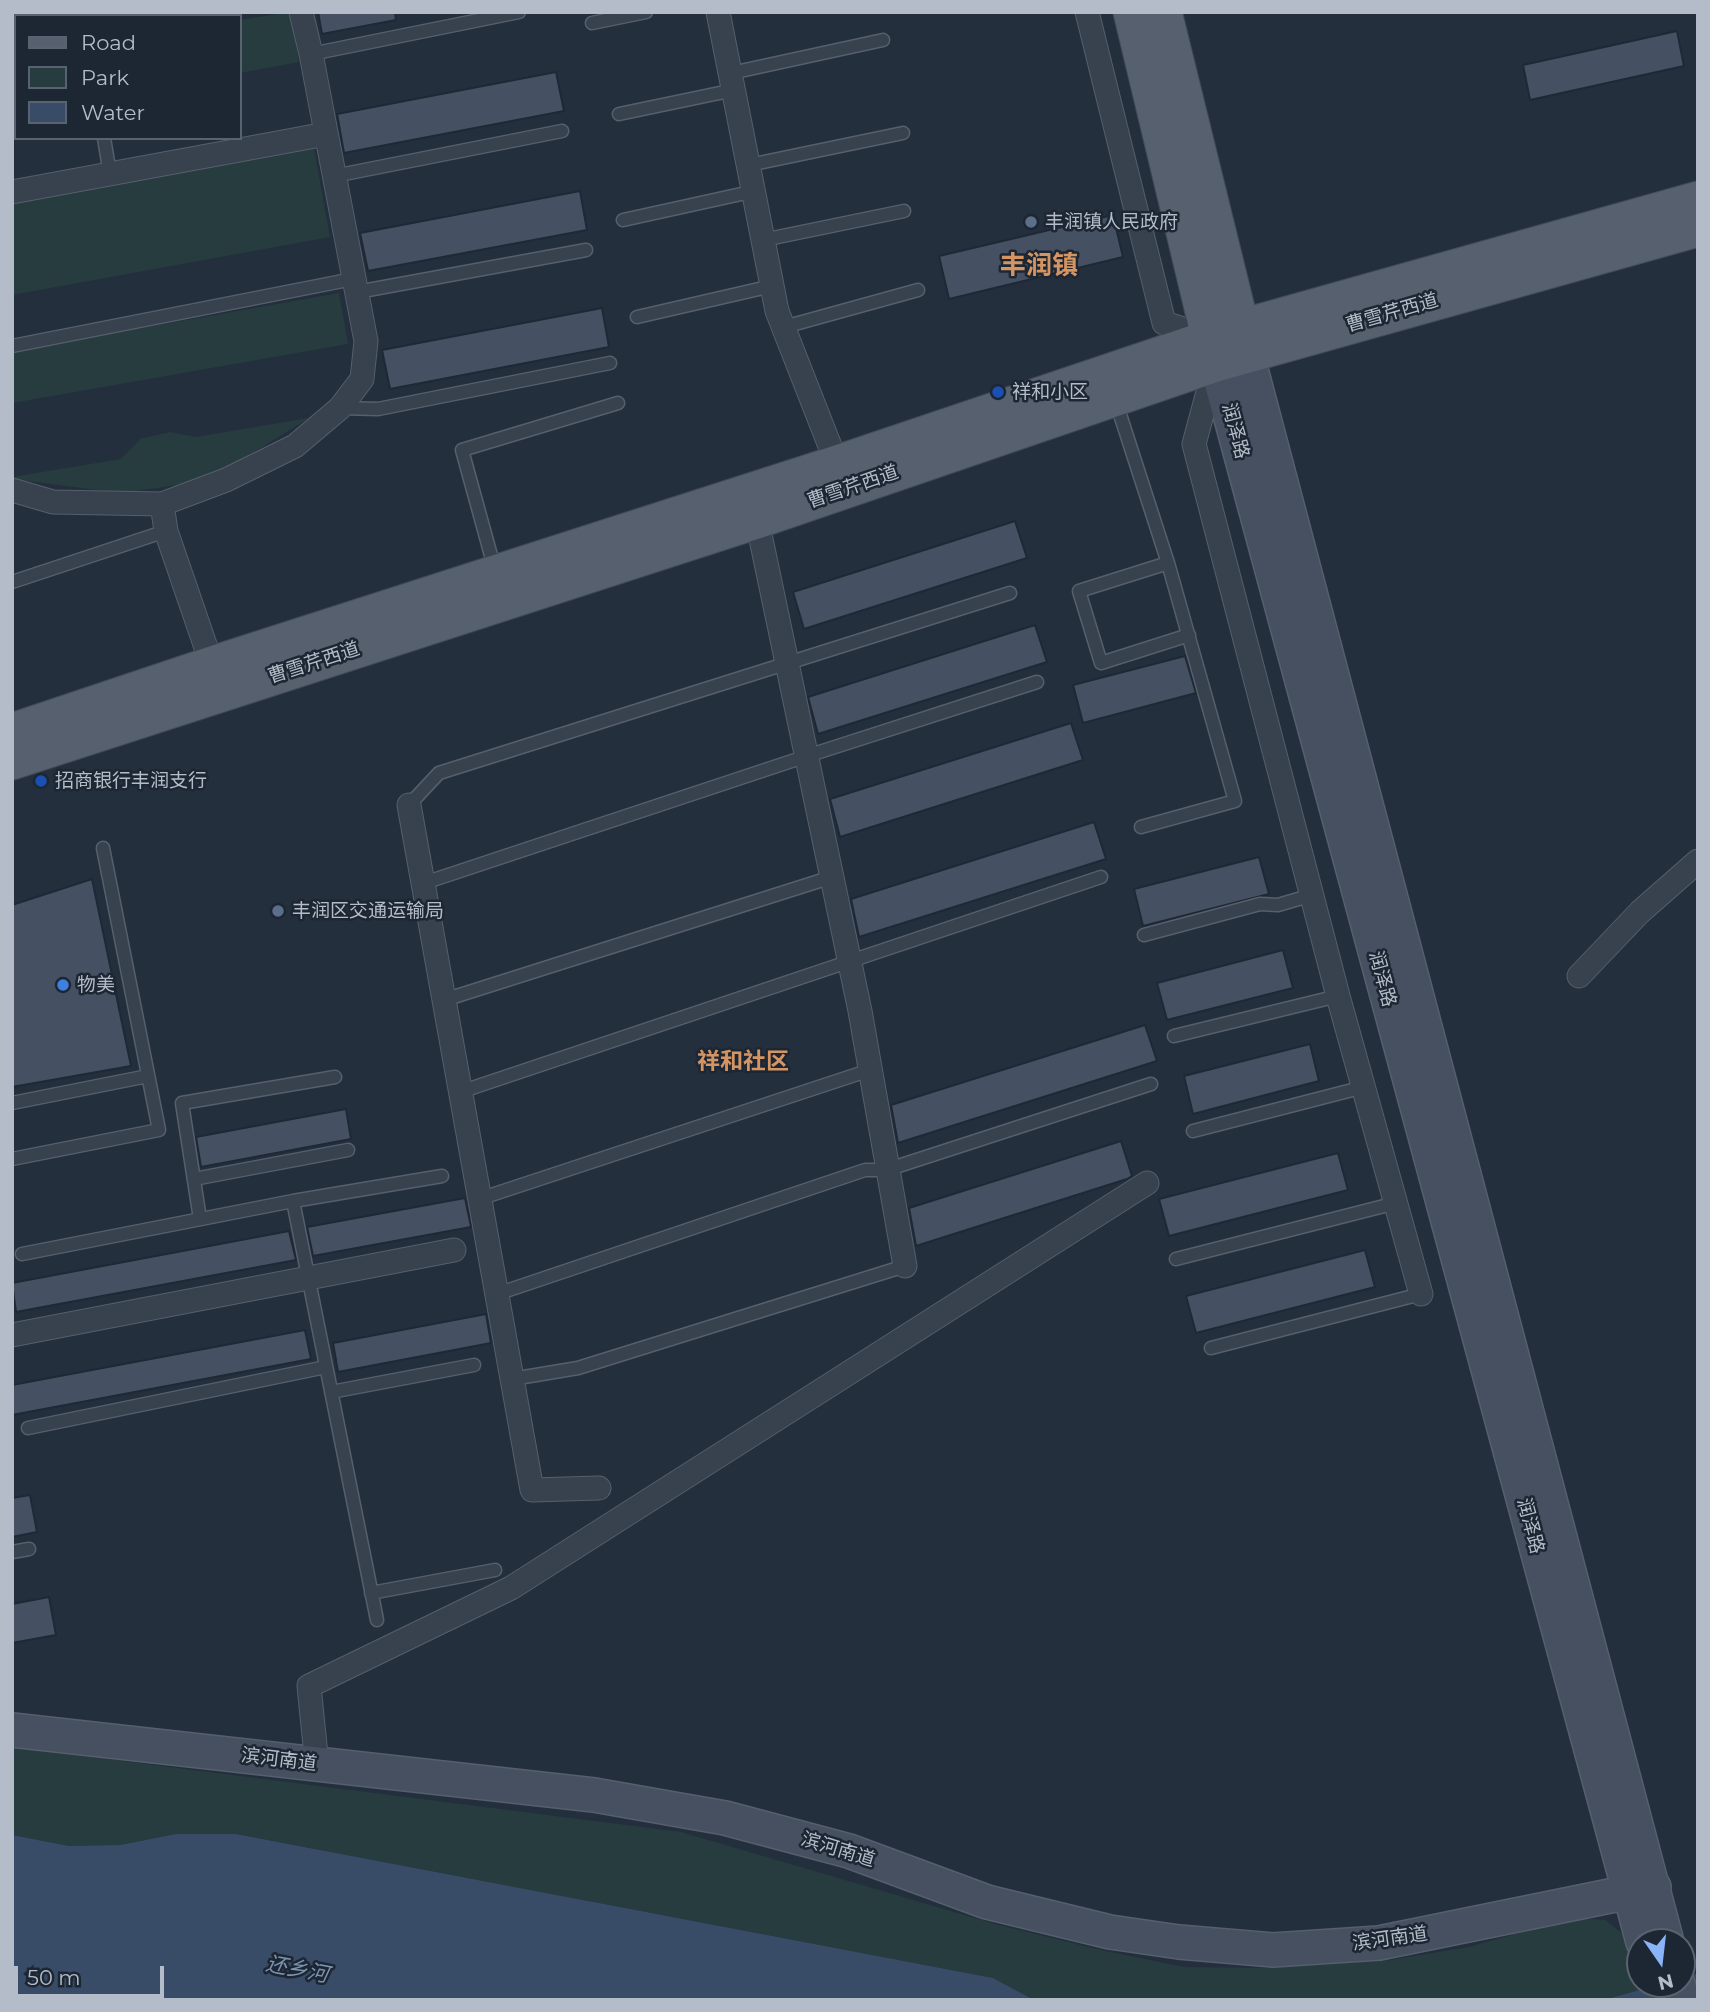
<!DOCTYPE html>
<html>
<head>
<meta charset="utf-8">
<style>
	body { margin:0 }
	#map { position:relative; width:1710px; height:2012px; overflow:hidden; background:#242f3e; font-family:Montserrat,sans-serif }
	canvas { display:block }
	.frame { position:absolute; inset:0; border:14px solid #b4bcc9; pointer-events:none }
	.legend { position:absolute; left:14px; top:14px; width:228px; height:126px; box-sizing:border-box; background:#1d2633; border:2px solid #59626f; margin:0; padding:9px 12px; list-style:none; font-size:21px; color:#b4bcc9 }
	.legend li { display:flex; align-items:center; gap:14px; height:35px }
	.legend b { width:35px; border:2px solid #59626f }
	.north { position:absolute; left:1626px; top:1928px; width:70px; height:70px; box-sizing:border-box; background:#1d2633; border:2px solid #59626f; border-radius:50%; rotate:166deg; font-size:19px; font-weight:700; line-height:28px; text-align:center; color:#b4bcc9 }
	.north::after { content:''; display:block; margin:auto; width:24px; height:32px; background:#8ab4f8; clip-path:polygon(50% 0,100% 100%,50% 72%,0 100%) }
	.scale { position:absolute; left:14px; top:1966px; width:150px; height:32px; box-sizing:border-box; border:4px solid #b4bcc9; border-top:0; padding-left:9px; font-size:21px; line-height:24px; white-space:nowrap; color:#b4bcc9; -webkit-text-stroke:5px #1d2633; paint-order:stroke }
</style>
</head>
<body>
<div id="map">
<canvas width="1710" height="2012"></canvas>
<div class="frame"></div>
<ul class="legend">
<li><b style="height:9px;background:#56606e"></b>Road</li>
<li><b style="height:19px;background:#263c3f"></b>Park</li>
<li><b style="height:19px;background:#394c67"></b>Water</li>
</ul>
<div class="north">N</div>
<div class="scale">50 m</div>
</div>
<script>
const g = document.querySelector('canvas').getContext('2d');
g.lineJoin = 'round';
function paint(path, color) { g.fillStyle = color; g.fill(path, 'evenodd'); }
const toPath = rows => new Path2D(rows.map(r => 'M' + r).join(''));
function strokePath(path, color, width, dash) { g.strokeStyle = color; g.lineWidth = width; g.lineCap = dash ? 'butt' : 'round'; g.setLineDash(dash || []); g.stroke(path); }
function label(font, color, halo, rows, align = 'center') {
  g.font = font + ' Montserrat,"Noto Sans SC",sans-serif'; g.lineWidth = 5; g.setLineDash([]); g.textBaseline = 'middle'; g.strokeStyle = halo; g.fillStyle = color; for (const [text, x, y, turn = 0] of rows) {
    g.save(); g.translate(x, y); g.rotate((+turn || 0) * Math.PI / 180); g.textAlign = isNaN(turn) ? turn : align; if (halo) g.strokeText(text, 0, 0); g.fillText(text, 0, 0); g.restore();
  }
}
const green = toPath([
	[290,12,299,62,240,73,240,20],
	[313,143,330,237,12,295,12,198],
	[339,293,348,344,12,403,12,351],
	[309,418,225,470,178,485,120,493,12,479,12,477,121,459,140,439,170,432,196,437],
	[12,1747,681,1832,995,1924,1101,1950,1184,1967,1272,1968,1390,1960,1469,1947,1571,1918,1605,1920,1628,1938,1640,1974,1640,1984,1643,1984,1645,1988,1604,2000,1034,2000,993,1978,236,1834,176,1834,120,1845,68,1846,12,1835]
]);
const water = toPath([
	[176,1834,236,1834,993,1978,1034,2000,12,2000,12,1835,69,1846,120,1845],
	[1698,1973,1698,2000,1604,2000,1660,1984,1682,1984,1682,1978]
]);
const building = toPath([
	[318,12,395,12,396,20,322,34,318,12],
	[1677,31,1684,66,1530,100,1523,65,1677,31],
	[556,72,564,111,344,153,337,114,556,72],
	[580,191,587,230,368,271,360,233,580,191],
	[1113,215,1123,257,949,299,939,256,1113,215],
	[602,308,609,347,390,389,382,350,602,308],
	[1015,521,1027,558,804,629,793,592,1015,521],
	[1035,625,1047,662,818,734,808,697,1035,625],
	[1185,656,1196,693,1083,723,1073,685,1185,656],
	[1071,723,1083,760,840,837,830,799,1071,723],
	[1094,822,1106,859,859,937,851,899,1094,822],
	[1259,857,1269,894,1143,926,1134,889,1259,857],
	[92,879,131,1066,12,1087,12,905,92,879],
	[1283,950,1293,988,1167,1020,1157,983,1283,950],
	[1145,1025,1157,1061,898,1143,891,1105,1145,1025],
	[1310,1044,1319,1081,1193,1114,1184,1076,1310,1044],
	[346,1109,351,1139,201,1167,196,1137,346,1109],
	[1121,1141,1132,1176,1127,1179,916,1246,909,1208,1121,1141],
	[1338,1153,1348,1190,1169,1236,1159,1199,1338,1153],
	[465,1198,471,1227,313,1256,307,1227,465,1198],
	[289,1231,296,1260,16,1312,12,1283,289,1231],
	[1365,1250,1375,1287,1196,1333,1186,1296,1365,1250],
	[486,1314,491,1343,338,1372,333,1343,486,1314],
	[305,1330,311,1359,12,1415,12,1385,305,1330],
	[30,1495,37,1532,12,1537,12,1498,30,1495],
	[49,1597,56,1635,12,1643,12,1604,49,1597]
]);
const lane = toPath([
	[199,16,217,12],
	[592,23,646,12],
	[12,50,16,49],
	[311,54,519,12],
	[731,73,883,40],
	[619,114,734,90],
	[104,138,110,174],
	[749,165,903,133],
	[334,176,562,131],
	[623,220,755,191],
	[763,240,904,211],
	[357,292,586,250],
	[637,317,772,286],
	[784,327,918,290],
	[12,346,353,279],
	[1116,402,1168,563,1235,801,1141,827],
	[340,408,378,409,610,363],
	[1168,563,1079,591,1101,663,1189,635],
	[495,570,462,450,618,403],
	[12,582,166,531],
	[409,805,439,773,1010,593],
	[424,883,807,756,1037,682],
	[1144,935,1260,904,1278,905,1312,895],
	[444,1000,832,877],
	[1174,1036,1338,996],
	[460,1092,1101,877],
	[12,1103,148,1076],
	[1193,1131,1364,1087],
	[12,1159,159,1130,103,848],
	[194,1179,348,1150],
	[479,1199,870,1070],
	[293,1201,377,1620],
	[200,1219,182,1103,335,1077],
	[22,1254,293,1201,442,1176],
	[1176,1259,1396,1203],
	[497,1294,865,1170,886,1170,1151,1084],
	[1211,1348,1421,1294],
	[512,1379,578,1368,905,1266],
	[331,1392,474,1365],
	[28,1428,326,1367],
	[12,1552,29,1549],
	[371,1593,495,1570]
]);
const street = toPath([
	[718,12,777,311,837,464],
	[1087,12,1164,323,1211,338],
	[12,192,326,134],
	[1215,366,1194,444,1338,996,1421,1294],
	[12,490,53,502,162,504],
	[757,520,860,1011,905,1266],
	[212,665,166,531,162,504,226,480,295,446,340,408,362,379,366,341,311,54,301,12],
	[409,805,532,1490,599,1488],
	[1579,976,1640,912,1698,861],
	[12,1335,454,1250],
	[317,1765,309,1686,511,1588,1147,1183]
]);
const secondary = toPath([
	[1247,354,1667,1942],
	[1216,363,1643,1942],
	[12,1730,594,1795,725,1818,849,1851,987,1902,1110,1932,1179,1942,1273,1950,1379,1943,1654,1887],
	[1678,1984,1683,2000]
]);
const primary = toPath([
	[1132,12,1216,362],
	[1163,12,1247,353],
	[12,732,212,665,837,464,1241,328,1698,200],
	[12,761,757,520,1216,363,1698,228]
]);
const markers = [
	[1031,222,7,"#5c6f8a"],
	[998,392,7,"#1a4fb4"],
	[41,781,7,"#1a4fb4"],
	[278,911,7,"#5c6f8a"],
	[63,985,7,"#3f7fe0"]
];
const poiNames = [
	["丰润镇人民政府",1045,222],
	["祥和小区",1012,392],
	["招商银行丰润支行",55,781],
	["丰润区交通运输局",292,911],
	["物美",77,985]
];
const streetNames = [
	["曹雪芹西道",1392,313,-16],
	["润泽路",1235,431,75],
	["曹雪芹西道",853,487,-19],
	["曹雪芹西道",314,663,-18],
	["润泽路",1382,979,75],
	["润泽路",1530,1526,75],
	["滨河南道",279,1760,7],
	["滨河南道",838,1850,17],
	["滨河南道",1390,1939,-8]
];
const waterNames = [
	["还乡河",297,1970,11]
];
const quarterNames = [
	["祥和社区",743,1062]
];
const districtNames = [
	["丰润镇",1039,266]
];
paint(green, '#263c3f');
paint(water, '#394c67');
paint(building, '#455162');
strokePath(building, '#1f2835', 2);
strokePath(lane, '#565f6c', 15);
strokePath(street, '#565f6c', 25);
strokePath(secondary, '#565f6c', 36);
strokePath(primary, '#414a57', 39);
strokePath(lane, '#38414e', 12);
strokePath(street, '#38414e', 23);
strokePath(secondary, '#465061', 33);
strokePath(primary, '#56606e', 37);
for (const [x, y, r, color] of markers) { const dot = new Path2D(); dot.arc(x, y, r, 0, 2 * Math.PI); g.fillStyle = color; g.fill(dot); strokePath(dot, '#1d2633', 2.5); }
label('19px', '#b4bcc9', '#1d2633', poiNames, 'left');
label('19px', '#b4bcc9', '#1d2633', streetNames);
label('italic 21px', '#7c92b1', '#1d2633', waterNames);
label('bold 23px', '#d59563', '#1d2633', quarterNames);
label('bold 26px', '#d59563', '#1d2633', districtNames);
</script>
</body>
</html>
